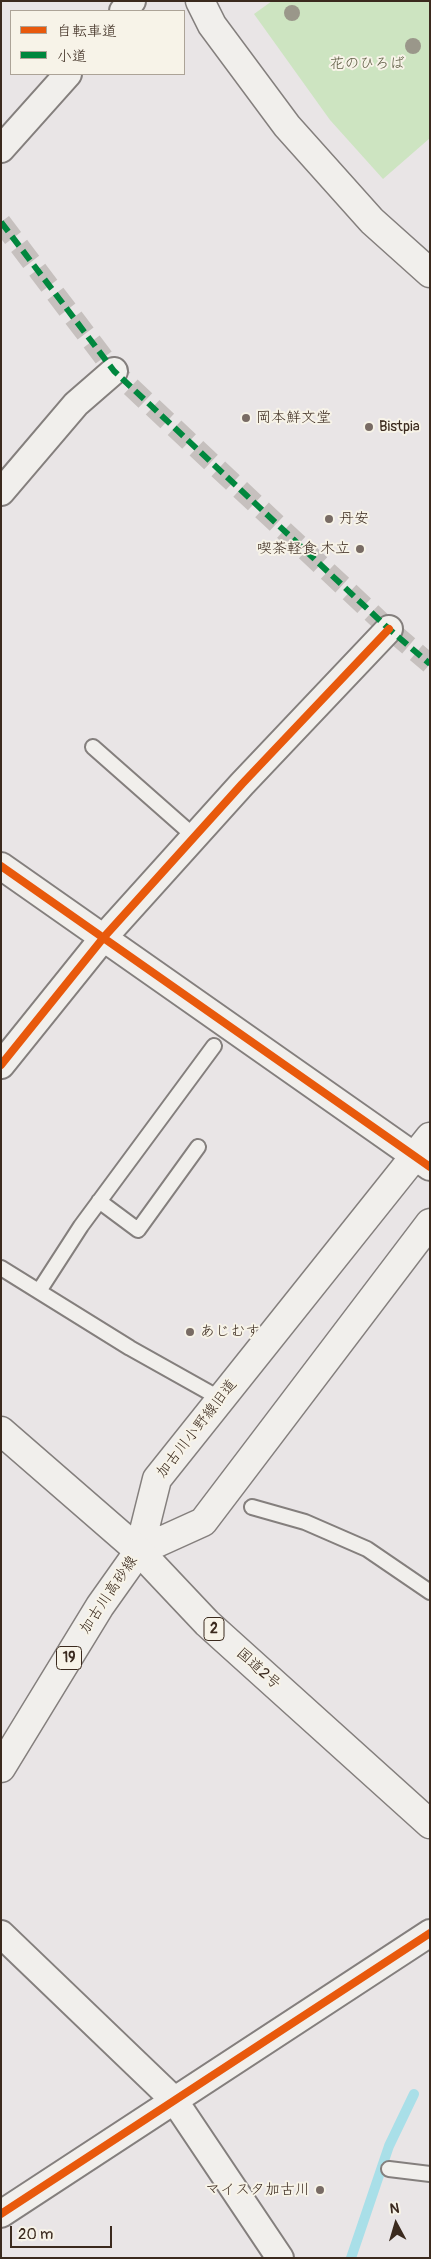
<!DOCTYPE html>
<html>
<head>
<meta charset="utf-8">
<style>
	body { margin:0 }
	#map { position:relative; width:431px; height:2259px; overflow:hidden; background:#e9e5e6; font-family:Pangolin,"Klee One",sans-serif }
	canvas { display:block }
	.frame { position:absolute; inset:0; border:2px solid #3b2a1e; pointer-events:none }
	.legend { position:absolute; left:10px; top:10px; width:175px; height:65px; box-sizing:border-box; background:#f7f3e8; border:1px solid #aca397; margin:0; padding:6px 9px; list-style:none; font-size:15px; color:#3b2a1e }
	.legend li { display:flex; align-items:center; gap:10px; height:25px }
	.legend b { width:25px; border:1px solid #aca397 }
	.north { position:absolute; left:371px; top:2199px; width:50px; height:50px; -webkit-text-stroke:4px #f7f3e8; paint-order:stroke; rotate:354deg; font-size:14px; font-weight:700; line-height:20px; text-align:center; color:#3b2a1e }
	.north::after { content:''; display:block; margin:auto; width:18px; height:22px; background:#3b2a1e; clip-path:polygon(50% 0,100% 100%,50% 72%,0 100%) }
	.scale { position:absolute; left:10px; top:2226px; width:102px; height:22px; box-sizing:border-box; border:2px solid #3b2a1e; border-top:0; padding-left:6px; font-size:15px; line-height:18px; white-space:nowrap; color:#3b2a1e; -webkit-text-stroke:4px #f7f3e8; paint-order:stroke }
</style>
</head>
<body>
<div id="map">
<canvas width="431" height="2259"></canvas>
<div class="frame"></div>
<ul class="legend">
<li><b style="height:6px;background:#e8590c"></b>自転車道</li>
<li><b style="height:6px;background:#00873e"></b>小道</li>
</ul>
<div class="north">N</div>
<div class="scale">20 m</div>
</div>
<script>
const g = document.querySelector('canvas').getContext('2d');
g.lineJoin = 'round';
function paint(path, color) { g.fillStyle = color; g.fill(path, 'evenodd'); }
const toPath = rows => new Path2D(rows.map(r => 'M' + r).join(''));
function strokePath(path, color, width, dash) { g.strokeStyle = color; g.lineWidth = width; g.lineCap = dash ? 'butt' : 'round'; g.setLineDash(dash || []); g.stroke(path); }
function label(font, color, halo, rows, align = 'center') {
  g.font = font + ' Pangolin,"Klee One",sans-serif'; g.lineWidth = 4; g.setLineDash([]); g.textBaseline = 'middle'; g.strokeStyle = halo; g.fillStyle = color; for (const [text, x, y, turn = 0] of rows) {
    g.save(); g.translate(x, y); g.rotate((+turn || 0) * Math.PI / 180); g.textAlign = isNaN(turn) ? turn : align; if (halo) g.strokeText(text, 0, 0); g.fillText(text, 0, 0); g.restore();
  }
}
const green = toPath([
	[272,1,430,1,430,138,383,179,330,120,254,14]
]);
const stream = toPath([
	[351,2258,389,2146,414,2094]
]);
const pedestrianTunnel = toPath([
	[1,222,114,371,389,629,430,664]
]);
const service = toPath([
	[93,747,195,837],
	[99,1201,138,1230,198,1147],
	[1,1268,130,1348,221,1399],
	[39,1291,81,1226,214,1046],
	[252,1507,305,1522,367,1549,430,1592],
	[389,2169,430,2174]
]);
const minor = toPath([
	[123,11,132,1],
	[1,149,68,74],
	[1,492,76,404,114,371],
	[1,866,430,1167],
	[1,1065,104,937,242,784,389,629],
	[1,1934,174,2100,280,2258],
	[1,2214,430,1933]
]);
const tertiary = toPath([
	[200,1,212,25,287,126,372,221,430,273],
	[139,1551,157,1479,430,1137],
	[139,1551,203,1522,430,1223]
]);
const primary = toPath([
	[1,1768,100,1606,139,1551]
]);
const trunk = toPath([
	[1,1431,139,1551,207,1623,430,1824]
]);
const quiet = toPath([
	[1,222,114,371,389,629,430,664]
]);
const cycleway = toPath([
	[1,866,430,1167],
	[1,1065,104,937,242,784,389,629],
	[1,2214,430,1933]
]);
const trees = [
	[292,13],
	[413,46]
];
const markers = [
	[246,418,5,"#786b64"],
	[369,427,5,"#786b64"],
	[329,519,5,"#786b64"],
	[360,549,5,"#786b64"],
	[190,1332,5,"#786b64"],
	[320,2190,5,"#786b64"]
];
const shields = [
	[214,1629,20],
	[69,1658,25]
];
const shieldNames = [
	["2",214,1629],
	["19",69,1658]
];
const parkNames = [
	["花のひろば",367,64]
];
const poiNames = [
	["岡本鮮文堂",256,418],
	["Bistpia",379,427],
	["丹安",339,519],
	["喫茶軽食 木立",350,549,"right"],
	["あじむす",200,1332],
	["マイスタ加古川",310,2190,"right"]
];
const streetNames = [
	["加古川小野線旧道",197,1429,-52],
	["加古川高砂線",109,1595,-56],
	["国道2号",258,1669,42]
];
paint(green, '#cde4c1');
strokePath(stream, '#a9dfe8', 10);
strokePath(pedestrianTunnel, '#c6c0be', 20, [20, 10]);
strokePath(service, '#847f7d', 18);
strokePath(minor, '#847f7d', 30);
strokePath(tertiary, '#847f7d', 31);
strokePath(primary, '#847f7d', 31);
strokePath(trunk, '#847f7d', 31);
strokePath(service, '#f1efec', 14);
strokePath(minor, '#f1efec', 26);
strokePath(tertiary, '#f1efec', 28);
strokePath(primary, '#f1efec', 28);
strokePath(trunk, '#f1efec', 28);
strokePath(quiet, '#00873e', 6, [12, 6]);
strokePath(cycleway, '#e8590c', 8);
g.fillStyle = '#9a978a';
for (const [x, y] of trees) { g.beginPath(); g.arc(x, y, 8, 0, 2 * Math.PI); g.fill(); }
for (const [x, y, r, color] of markers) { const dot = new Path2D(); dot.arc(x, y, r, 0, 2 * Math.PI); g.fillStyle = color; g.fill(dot); strokePath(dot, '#f7f3e8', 2); }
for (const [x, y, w] of shields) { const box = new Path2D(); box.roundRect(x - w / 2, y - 11.5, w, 23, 4); g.fillStyle = '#f7f3e8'; g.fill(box); strokePath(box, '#3b2a1e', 1); }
label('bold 14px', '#3b2a1e', null, shieldNames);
label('15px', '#5a583f', '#f7f3e8', parkNames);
label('15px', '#3b2a1e', '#f7f3e8', poiNames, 'left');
label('15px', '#3b2a1e', '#f7f3e8', streetNames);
</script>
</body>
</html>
